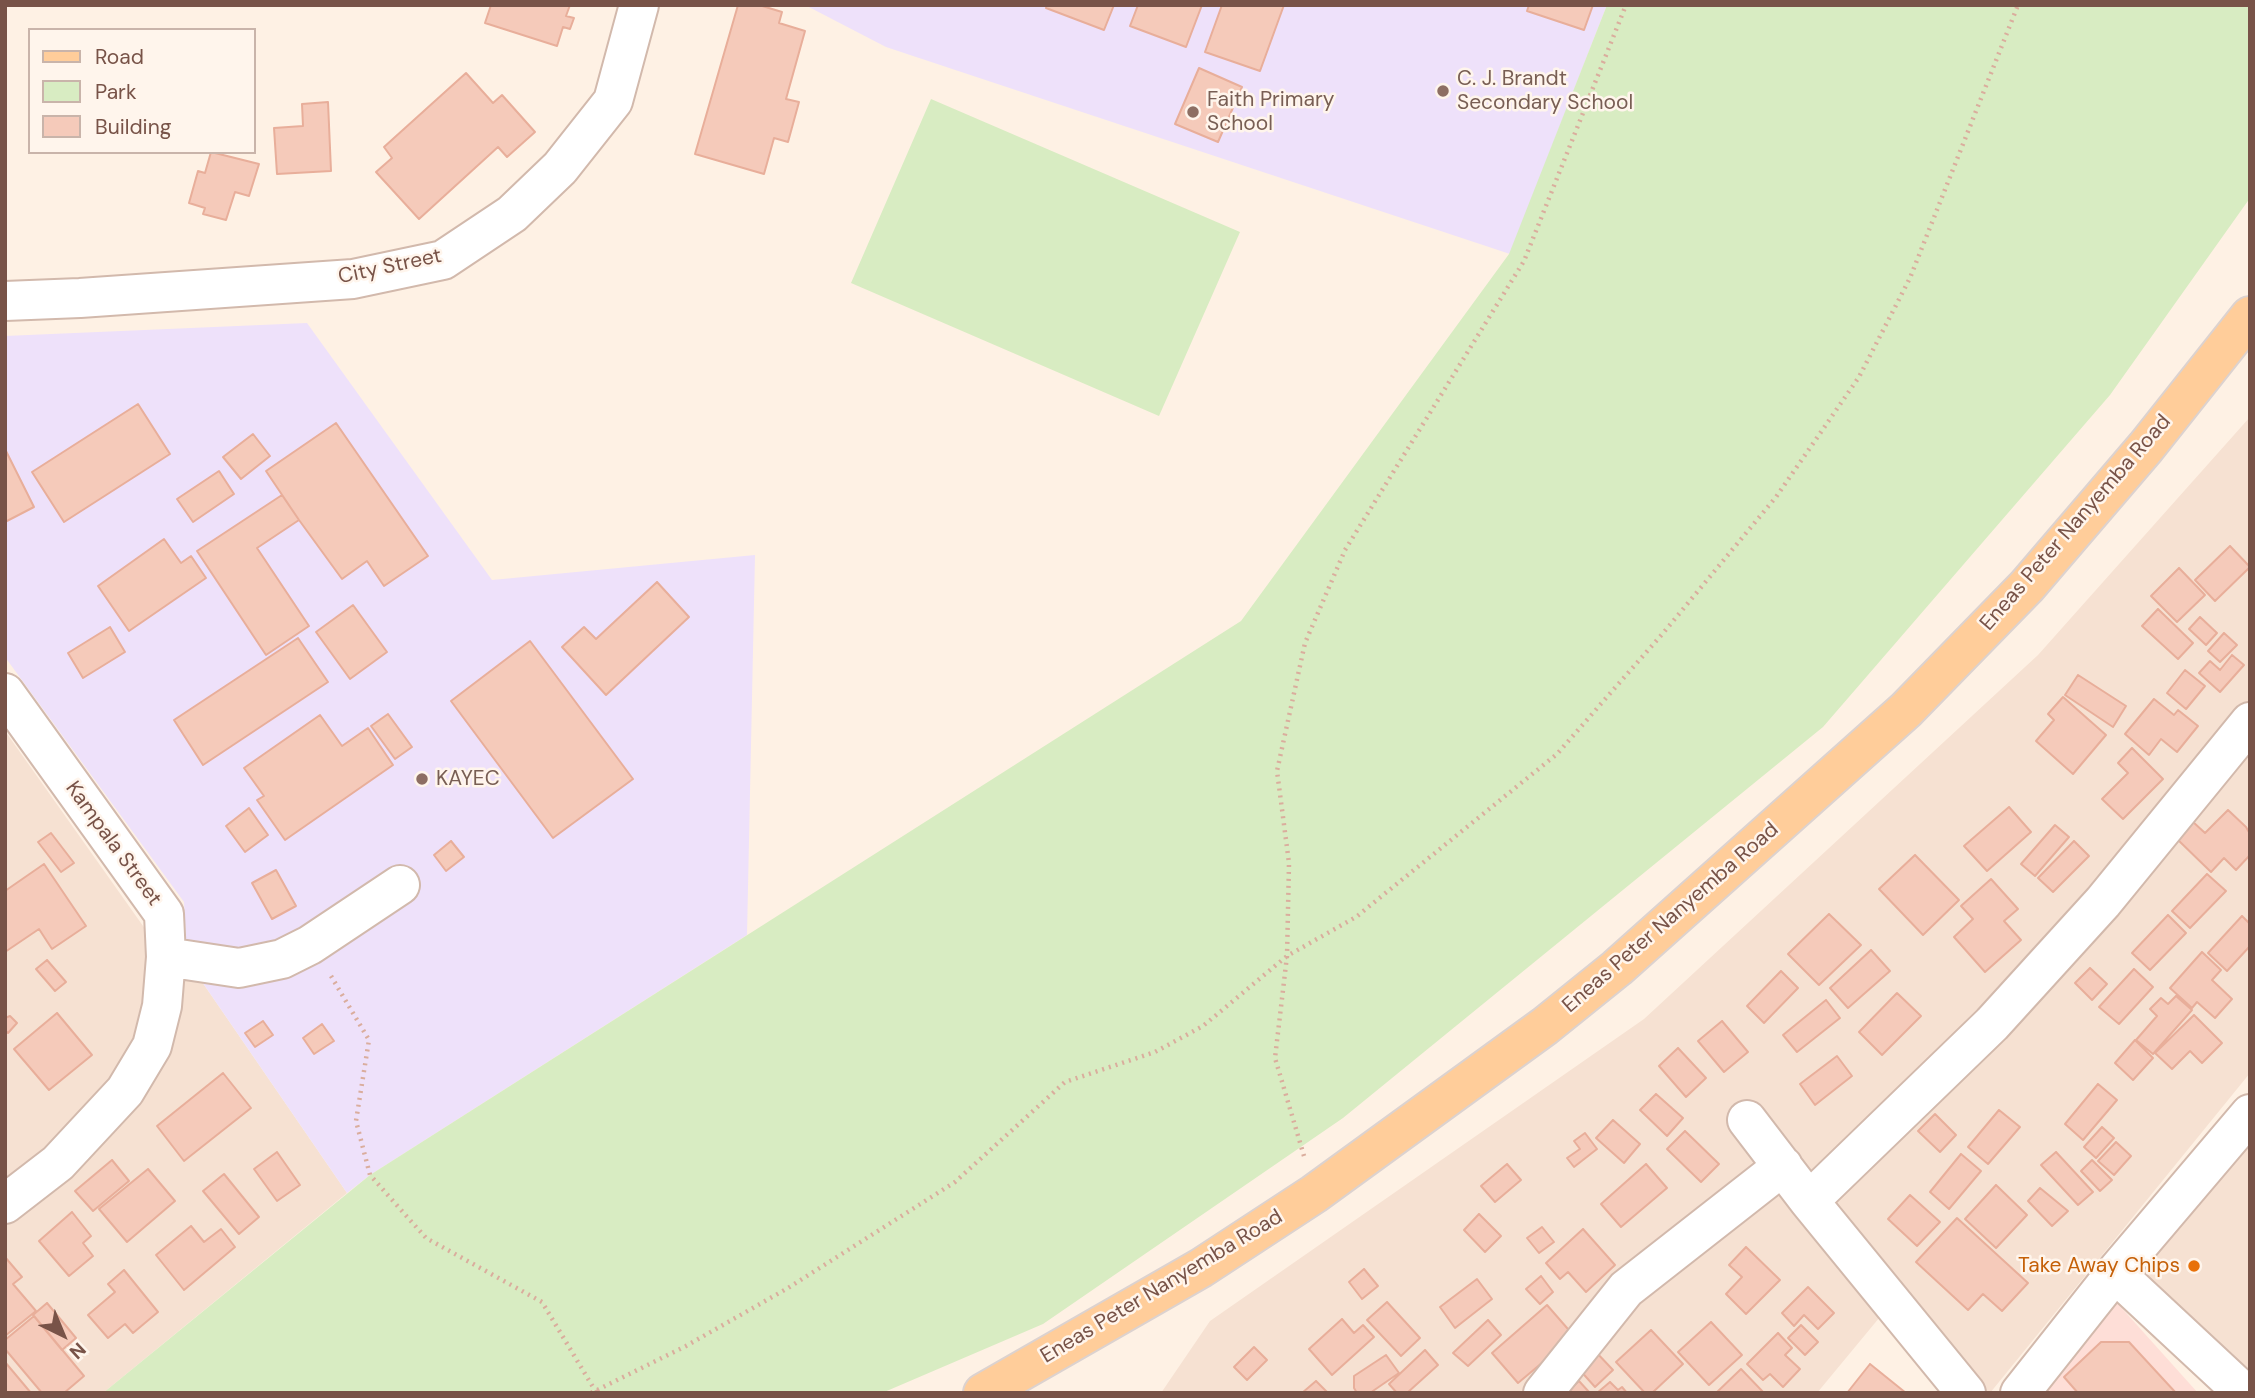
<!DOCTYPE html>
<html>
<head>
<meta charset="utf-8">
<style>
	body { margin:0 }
	#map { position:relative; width:2255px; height:1398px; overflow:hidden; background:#fef1e4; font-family:"DM Sans",sans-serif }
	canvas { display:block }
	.frame { position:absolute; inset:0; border:7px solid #785348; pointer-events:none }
	.legend { position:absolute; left:28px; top:28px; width:228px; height:126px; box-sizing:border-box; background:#fff5ec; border:2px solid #c9b4aa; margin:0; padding:9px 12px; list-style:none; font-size:21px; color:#785348 }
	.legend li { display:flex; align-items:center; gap:14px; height:35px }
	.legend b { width:35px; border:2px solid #c9b4aa }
	.north { position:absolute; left:28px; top:1300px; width:70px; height:70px; -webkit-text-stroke:5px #fff5ec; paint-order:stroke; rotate:137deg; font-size:19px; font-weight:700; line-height:28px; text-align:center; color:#785348 }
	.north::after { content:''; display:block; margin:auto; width:24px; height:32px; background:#785348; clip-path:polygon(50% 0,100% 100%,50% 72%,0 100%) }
</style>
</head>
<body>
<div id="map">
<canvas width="2255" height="1398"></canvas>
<div class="frame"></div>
<ul class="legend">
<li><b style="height:9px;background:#ffcd9a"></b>Road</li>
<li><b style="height:19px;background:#d8ecc2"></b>Park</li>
<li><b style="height:19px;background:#f5caba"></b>Building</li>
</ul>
<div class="north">N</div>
</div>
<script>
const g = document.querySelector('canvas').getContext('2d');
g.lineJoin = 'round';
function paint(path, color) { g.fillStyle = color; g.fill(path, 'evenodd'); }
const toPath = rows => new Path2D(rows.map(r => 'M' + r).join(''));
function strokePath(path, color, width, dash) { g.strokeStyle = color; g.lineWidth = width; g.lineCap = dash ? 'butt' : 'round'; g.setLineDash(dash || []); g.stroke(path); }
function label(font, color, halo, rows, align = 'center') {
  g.font = font + ' "DM Sans",sans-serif'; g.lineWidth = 5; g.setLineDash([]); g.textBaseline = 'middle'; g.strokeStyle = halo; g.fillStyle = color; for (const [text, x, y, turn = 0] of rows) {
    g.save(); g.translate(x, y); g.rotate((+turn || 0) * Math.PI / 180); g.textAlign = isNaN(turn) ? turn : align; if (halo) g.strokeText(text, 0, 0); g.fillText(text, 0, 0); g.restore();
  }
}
const residential = toPath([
	[2250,417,2250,1073,1990,1393,1979,1393,1889,1306,1817,1393,1161,1393,1210,1321,1644,1019,2038,655],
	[5,731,165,957,187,960,347,1193,103,1393,5,1393],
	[2250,1125,2250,1393,2126,1282]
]);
const commercial = toPath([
	[2110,1295,2198,1393,2037,1393]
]);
const education = toPath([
	[805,5,1607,5,1510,254,886,47],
	[307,323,492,580,755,555,747,935,370,1175,347,1193,187,960,184,902,5,657,5,336]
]);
const green = toPath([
	[1607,5,2250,5,2250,198,2110,395,1823,727,1343,1118,1043,1324,882,1393,103,1393,370,1175,1241,621,1509,254],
	[931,99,1240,232,1159,416,851,283]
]);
const building = toPath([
	[491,5,570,5,566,16,574,18,570,29,563,27,557,46,485,23,491,5],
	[738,5,759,5,782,12,779,23,805,31,786,99,799,102,788,142,774,138,764,174,695,154,738,5],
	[1047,5,1114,5,1104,30,1046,8,1047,5],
	[1138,5,1202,5,1186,47,1130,26,1138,5],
	[1222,5,1284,5,1260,71,1205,52,1222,5],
	[1529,5,1593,5,1584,30,1527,11,1529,5],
	[1199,68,1242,87,1218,142,1175,124,1199,68],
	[466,73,493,103,502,95,535,132,507,157,498,147,419,219,376,172,392,158,384,147,466,73],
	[328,102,331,171,277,174,274,128,303,126,302,104,328,102],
	[211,152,259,164,249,196,235,192,226,220,203,214,205,208,189,203,198,171,205,173,211,152],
	[138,404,170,454,64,522,32,472,138,404],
	[336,423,428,556,384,586,367,561,342,579,299,520,266,471,336,423],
	[253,434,270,456,241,479,223,457,253,434],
	[6,451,34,507,5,522,5,452,6,451],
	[219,471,234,494,193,522,177,499,219,471],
	[282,495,299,520,257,548,309,626,266,655,197,551,282,495],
	[164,539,181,563,191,556,206,578,129,631,98,586,164,539],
	[2230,546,2250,567,2215,601,2195,580,2230,546],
	[2179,568,2205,595,2177,622,2151,596,2179,568],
	[657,582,689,617,606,695,562,647,584,627,596,639,657,582],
	[353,605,387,652,350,679,316,632,353,605],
	[2158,609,2193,643,2178,659,2142,626,2158,609],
	[2200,617,2217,633,2206,645,2189,629,2200,617],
	[110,627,125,652,83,678,68,653,110,627],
	[2224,633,2237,645,2220,662,2208,651,2224,633],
	[298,638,328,682,203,765,174,720,298,638],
	[530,641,633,779,553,838,451,701,530,641],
	[2232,655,2244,665,2220,692,2199,673,2210,661,2220,670,2232,655],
	[2185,670,2205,686,2186,709,2167,693,2185,670],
	[2078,675,2126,706,2113,727,2065,695,2078,675],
	[2063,697,2106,735,2073,774,2036,741,2054,720,2048,714,2063,697],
	[2154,699,2174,715,2178,710,2198,726,2177,752,2161,739,2149,755,2125,734,2154,699],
	[388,714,412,747,395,759,371,726,388,714],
	[320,715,342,746,368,728,393,765,285,840,257,800,264,796,244,768,320,715],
	[2132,748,2163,779,2123,819,2102,799,2128,773,2118,763,2132,748],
	[2009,807,2031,832,1987,871,1964,846,2009,807],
	[249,808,268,835,245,852,226,826,249,808],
	[2228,810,2246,827,2250,834,2250,855,2236,870,2224,858,2211,872,2176,838,2192,821,2205,833,2228,810],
	[2055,825,2069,837,2035,876,2021,864,2055,825],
	[51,833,74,863,61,872,38,842,51,833],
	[451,841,464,857,446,871,434,855,451,841],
	[2074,841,2089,856,2053,892,2038,878,2074,841],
	[1915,855,1959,900,1923,935,1879,889,1915,855],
	[44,864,86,926,52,949,39,929,5,952,5,891,44,864],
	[276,870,296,906,272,919,252,883,276,870],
	[2207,874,2226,891,2190,928,2172,911,2207,874],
	[1991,879,2018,909,2004,921,2021,940,1985,972,1954,937,1973,919,1961,906,1991,879],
	[1829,914,1861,945,1819,985,1788,954,1829,914],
	[2168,915,2186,933,2150,970,2132,953,2168,915],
	[2242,916,2250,924,2250,946,2227,971,2208,953,2242,916],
	[1871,950,1890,971,1848,1008,1830,988,1871,950],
	[2202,952,2221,970,2212,980,2232,999,2215,1018,2197,1002,2192,1008,2170,988,2202,952],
	[47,960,66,982,55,991,36,969,47,960],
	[2090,968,2107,984,2092,1000,2075,983,2090,968],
	[2134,969,2153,987,2119,1024,2099,1007,2134,969],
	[1781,971,1798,988,1764,1023,1747,1006,1781,971],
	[1897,993,1921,1016,1882,1055,1859,1032,1897,993],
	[2176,996,2192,1010,2153,1054,2136,1040,2157,1016,2150,1009,2161,998,2168,1004,2176,996],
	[1826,1000,1840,1018,1797,1052,1783,1035,1826,1000],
	[57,1013,92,1055,49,1090,14,1049,57,1013],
	[2194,1015,2222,1043,2202,1063,2190,1051,2172,1069,2155,1053,2194,1015],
	[10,1016,17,1023,8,1033,5,1030,5,1018,10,1016],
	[263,1021,273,1035,255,1047,245,1033,263,1021],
	[1722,1021,1748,1052,1724,1072,1698,1041,1722,1021],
	[322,1024,334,1041,314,1054,303,1038,322,1024],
	[2135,1040,2153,1058,2133,1080,2115,1063,2135,1040],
	[1678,1048,1706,1078,1686,1097,1659,1066,1678,1048],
	[1837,1056,1852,1076,1815,1105,1800,1084,1837,1056],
	[223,1073,251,1108,184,1161,157,1126,223,1073],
	[2098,1084,2117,1100,2083,1140,2065,1124,2098,1084],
	[1656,1094,1683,1118,1667,1136,1640,1110,1656,1094],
	[1999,1110,2020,1127,1988,1164,1968,1147,1999,1110],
	[1935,1114,1956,1135,1940,1152,1918,1131,1935,1114],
	[1613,1120,1640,1144,1624,1163,1596,1138,1613,1120],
	[2102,1127,2114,1138,2096,1158,2084,1147,2102,1127],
	[1685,1131,1719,1164,1701,1182,1667,1149,1685,1131],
	[1585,1133,1597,1149,1574,1167,1567,1158,1580,1149,1574,1141,1585,1133],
	[2116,1142,2131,1156,2114,1175,2098,1161,2116,1142],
	[277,1152,300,1185,277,1201,254,1169,277,1152],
	[2056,1152,2093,1192,2078,1205,2041,1165,2056,1152],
	[1961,1154,1981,1171,1949,1209,1930,1192,1961,1154],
	[112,1160,129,1181,93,1211,75,1191,112,1160],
	[2092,1160,2112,1180,2100,1191,2081,1171,2092,1160],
	[1507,1164,1521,1180,1495,1202,1481,1186,1507,1164],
	[1646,1164,1667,1188,1621,1227,1601,1204,1646,1164],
	[148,1169,175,1201,127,1242,99,1209,148,1169],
	[224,1174,259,1217,239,1234,203,1191,224,1174],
	[1996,1185,2027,1215,1996,1248,1965,1219,1996,1185],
	[2040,1188,2068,1211,2052,1226,2028,1201,2040,1188],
	[1910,1195,1940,1222,1917,1246,1888,1219,1910,1195],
	[72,1212,91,1236,83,1243,93,1256,69,1276,39,1241,72,1212],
	[1479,1214,1501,1236,1485,1252,1464,1230,1479,1214],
	[1957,1218,2028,1283,2002,1311,1983,1294,1968,1310,1916,1262,1957,1218],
	[191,1226,204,1242,221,1229,235,1247,184,1290,156,1255,191,1226],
	[1542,1227,1554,1242,1539,1253,1527,1238,1542,1227],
	[1583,1229,1615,1265,1586,1292,1568,1272,1560,1279,1546,1263,1583,1229],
	[1746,1247,1780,1280,1746,1314,1726,1294,1742,1277,1729,1265,1746,1247],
	[5,1257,22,1277,13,1284,36,1311,5,1336,5,1257],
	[1364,1269,1378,1286,1362,1299,1349,1282,1364,1269],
	[124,1270,158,1312,133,1333,125,1324,108,1338,88,1315,115,1292,108,1284,124,1270],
	[1541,1276,1553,1292,1540,1304,1526,1289,1541,1276],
	[1477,1279,1492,1299,1455,1328,1440,1307,1477,1279],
	[1808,1287,1834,1313,1818,1329,1804,1315,1794,1326,1782,1313,1808,1287],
	[1387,1302,1420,1338,1401,1356,1367,1320,1387,1302],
	[47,1303,76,1338,62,1350,33,1315,47,1303],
	[1547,1305,1574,1336,1518,1383,1492,1353,1547,1305],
	[34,1316,84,1376,64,1393,42,1393,5,1349,5,1340,34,1316],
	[1342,1319,1354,1333,1363,1325,1374,1337,1332,1375,1309,1349,1342,1319],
	[1488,1320,1501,1335,1468,1366,1453,1353,1488,1320],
	[1711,1322,1742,1355,1709,1385,1678,1352,1711,1322],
	[1801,1325,1818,1342,1805,1355,1788,1338,1801,1325],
	[1651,1330,1683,1364,1652,1393,1645,1393,1616,1362,1651,1330],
	[1778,1333,1792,1348,1785,1355,1800,1369,1783,1387,1770,1374,1763,1380,1747,1364,1778,1333],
	[2101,1342,2129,1342,2176,1393,2078,1393,2064,1377,2101,1342],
	[1254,1347,1267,1360,1247,1380,1234,1367,1254,1347],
	[1425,1350,1438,1365,1407,1393,1397,1393,1389,1384,1425,1350],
	[1595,1351,1613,1370,1595,1387,1578,1368,1595,1351],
	[1386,1355,1399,1373,1370,1393,1357,1393,1354,1388,1354,1376,1386,1355],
	[5,1362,31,1393,5,1393,5,1362],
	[1870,1364,1906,1393,1847,1393,1870,1364],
	[1741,1369,1764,1393,1716,1393,1741,1369],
	[1316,1381,1327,1392,1302,1393,1316,1381],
	[1579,1381,1589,1392,1568,1393,1567,1392,1579,1381],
	[1610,1382,1618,1390,1622,1387,1627,1393,1597,1393,1610,1382]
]);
const path = toPath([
	[331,976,369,1040,356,1121,370,1175,426,1238,542,1302,596,1392],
	[1304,1156,1275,1058,1287,956,1289,863,1277,771,1305,643,1345,550,1524,261,1626,5],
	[591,1393,686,1346,788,1288,955,1182,1065,1082,1155,1052,1203,1026,1287,956,1356,917,1557,754,1664,632,1776,497,1859,377,1910,278,2018,5]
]);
const minor = toPath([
	[5,301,80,298,353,279,443,260,512,214,560,168,613,101,639,5],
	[5,693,164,914,166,957,162,1006,152,1046,125,1091,58,1163,5,1204],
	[166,957,239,968,282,959,310,945,400,885],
	[1747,1120,1809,1201,1966,1393],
	[1809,1201,1992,1024,2103,902,2250,722],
	[2115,1273,2244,1393],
	[1543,1393,1626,1289,1783,1166],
	[2020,1393,2115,1273,2250,1114]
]);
const major = toPath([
	[983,1393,1201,1268,1314,1194,1545,1026,1617,968,1906,710,2027,586,2146,447,2250,316]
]);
const markers = [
	[1443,91,7,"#8d6e63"],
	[1193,112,7,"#8d6e63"],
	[422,779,7,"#8d6e63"],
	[2194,1266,7,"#e8710a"]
];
const educationNames = [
	["C. J. Brandt",1457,79],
	["Secondary School",1457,103],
	["Faith Primary",1207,100],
	["School",1207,124],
	["KAYEC",436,779]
];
const streetNames = [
	["City Street",390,267,-12],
	["Eneas Peter Nanyemba Road",2076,523,-49],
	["Kampala Street",113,844,54],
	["Eneas Peter Nanyemba Road",1671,918,-41],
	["Eneas Peter Nanyemba Road",1162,1287,-31]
];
const foodNames = [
	["Take Away Chips",2180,1266]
];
paint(residential, '#f6e1d2');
paint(commercial, '#feded7');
paint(education, '#eee1fa');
paint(green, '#d8ecc2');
paint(building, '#f5caba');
strokePath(building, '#e8ae9a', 2);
strokePath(minor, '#d2b9ac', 42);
strokePath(major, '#dcd2cf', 42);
strokePath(path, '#daad9d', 4.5, [2, 5]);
strokePath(minor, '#fff', 38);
strokePath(major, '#ffcd9a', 38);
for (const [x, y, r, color] of markers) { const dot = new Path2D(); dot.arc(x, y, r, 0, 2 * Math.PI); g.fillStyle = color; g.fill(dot); strokePath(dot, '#fff5ec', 2.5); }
label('21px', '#785e54', '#fff5ec', educationNames, 'left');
label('21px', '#785348', '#fff5ec', streetNames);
label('21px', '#c56008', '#fff5ec', foodNames, 'right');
</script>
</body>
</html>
